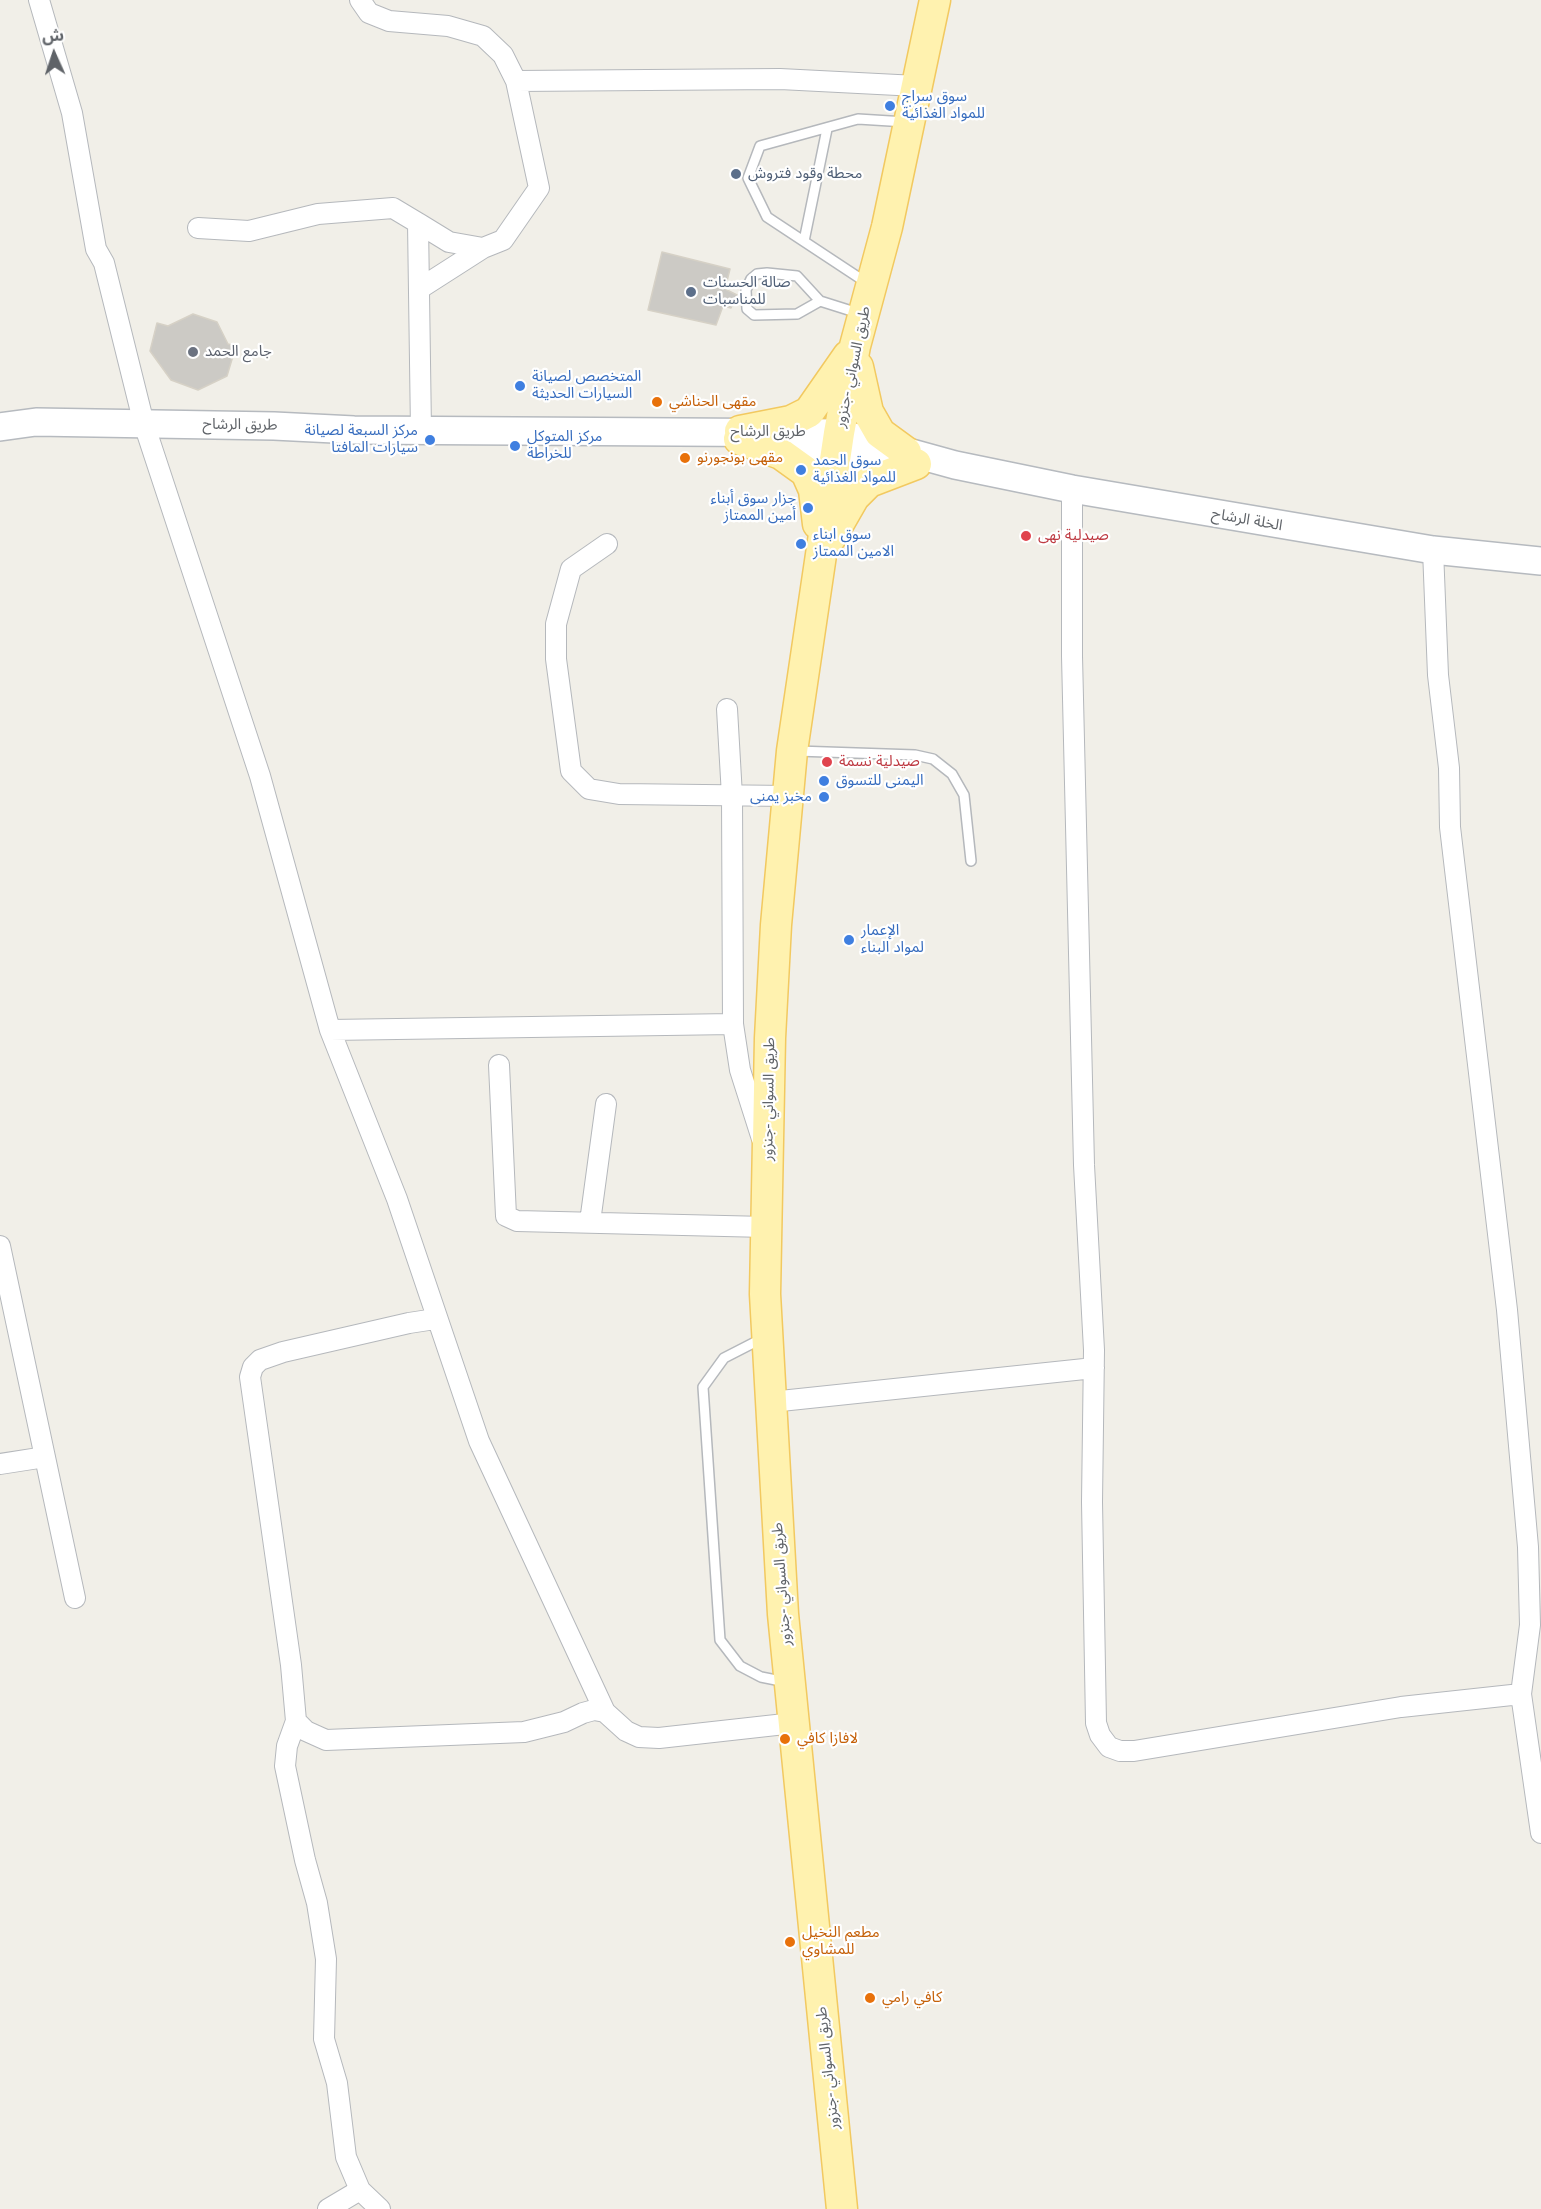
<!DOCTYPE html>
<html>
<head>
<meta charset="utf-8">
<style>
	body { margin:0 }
	#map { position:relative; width:1541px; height:2209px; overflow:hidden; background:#f1efe8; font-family:Helvetica,"Noto Sans Arabic",sans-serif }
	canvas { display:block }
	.north { position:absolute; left:24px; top:24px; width:60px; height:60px; -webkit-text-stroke:4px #fff; paint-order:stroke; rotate:357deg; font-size:16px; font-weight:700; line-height:24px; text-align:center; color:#5f6368 }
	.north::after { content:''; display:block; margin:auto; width:21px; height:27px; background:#5f6368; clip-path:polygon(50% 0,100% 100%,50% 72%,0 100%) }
</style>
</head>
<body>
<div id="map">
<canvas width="1541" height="2209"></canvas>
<div class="north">ش</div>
</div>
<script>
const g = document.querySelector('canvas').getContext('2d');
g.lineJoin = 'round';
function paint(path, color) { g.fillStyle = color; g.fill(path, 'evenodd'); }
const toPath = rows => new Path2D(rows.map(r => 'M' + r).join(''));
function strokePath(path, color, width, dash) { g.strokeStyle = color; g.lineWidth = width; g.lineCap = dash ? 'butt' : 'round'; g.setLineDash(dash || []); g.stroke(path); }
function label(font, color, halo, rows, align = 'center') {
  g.font = font + ' Helvetica,"Noto Sans Arabic",sans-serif'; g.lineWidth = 4.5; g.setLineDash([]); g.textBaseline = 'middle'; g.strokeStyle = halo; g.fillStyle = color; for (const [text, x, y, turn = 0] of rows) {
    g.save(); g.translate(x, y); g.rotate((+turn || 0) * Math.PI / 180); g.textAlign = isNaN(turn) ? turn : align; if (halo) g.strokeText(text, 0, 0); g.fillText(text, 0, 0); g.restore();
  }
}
const building = toPath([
	[662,252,730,269,725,289,737,295,731,308,723,306,716,325,648,310,662,252],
	[193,314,217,322,228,344,236,346,227,376,198,390,171,380,150,351,157,323,168,326,193,314]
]);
const lane = toPath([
	[804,241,827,129],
	[767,273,797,276,820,301,797,314,754,315,747,309,746,290,751,279,757,274,767,273],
	[867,283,767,217,748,178,760,146,858,119,906,122],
	[820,301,858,313],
	[797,751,915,755,933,759,952,774,964,795,971,861],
	[763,1338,724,1358,703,1387,720,1640,740,1666,761,1677,786,1682]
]);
const street = toPath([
	[39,0,72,113,96,249,104,263,144,424,260,776,330,1030,397,1199,479,1441,605,1712],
	[360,0,369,13,389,21,448,26,483,36,503,55,516,81,539,188,503,240,483,248,449,242,418,223],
	[516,81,780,79,917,86],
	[198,228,249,231,318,214,393,208,418,223,421,431],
	[419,289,483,248],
	[1072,489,1072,656,1084,1165,1094,1350,1092,1502,1096,1723,1100,1735,1109,1747,1120,1751,1134,1751,1401,1707,1521,1694,1530,1625,1528,1547,1507,1310,1450,827,1449,768,1438,675,1433,550],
	[607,544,571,569,556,624,556,659,571,771,589,789,619,794,788,796],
	[727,709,732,796,733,1024],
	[330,1030,733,1024,740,1070,762,1139],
	[499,1065,506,1216,517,1221,766,1227],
	[590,1222,606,1104],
	[0,1246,75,1598],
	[435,1319,409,1323,283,1352,260,1360,253,1367,250,1377,291,1665,296,1721,306,1731,326,1740,524,1732,564,1722,583,1713,594,1710,605,1712,626,1731,639,1737,659,1738,794,1723],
	[771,1402,1094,1368],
	[0,1464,45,1457],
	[1521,1694,1541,1833],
	[296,1721,287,1746,285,1766,305,1860,317,1903,326,1959,324,2039,337,2083,346,2157,360,2190,380,2209],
	[328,2209,360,2190]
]);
const secondary = toPath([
	[0,427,36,422,274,426,354,430,839,433,955,465,1072,489,1433,550,1541,561],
	[769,445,836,457,898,462]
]);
const primary = toPath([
	[858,367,868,412,880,433,906,452],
	[740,431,791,421,809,412,848,356],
	[739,439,781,454,806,472,814,490,818,524],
	[831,537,854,497,869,482,916,464],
	[842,2209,783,1614,765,1294,770,1038,776,925,792,751,839,433,855,346,887,227,935,0]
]);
const markers = [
	[890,106,6,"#3f7fe0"],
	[736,174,6,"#5c6f8a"],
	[691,292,6,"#5c6f8a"],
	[193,352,6,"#6b7280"],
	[520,386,6,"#3f7fe0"],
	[657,402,6,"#e8710a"],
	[430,440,6,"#3f7fe0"],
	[515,446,6,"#3f7fe0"],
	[685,458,6,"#e8710a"],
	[801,470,6,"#3f7fe0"],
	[808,508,6,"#3f7fe0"],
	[1026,536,6,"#e0444e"],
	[801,544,6,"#3f7fe0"],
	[827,762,6,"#e0444e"],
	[824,781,6,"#3f7fe0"],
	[824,797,6,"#3f7fe0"],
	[849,940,6,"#3f7fe0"],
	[785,1739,6,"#e8710a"],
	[790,1942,6,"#e8710a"],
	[870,1998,6,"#e8710a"]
];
const shopNames = [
	["سوق سراج",902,97],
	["للمواد الغذائية",902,114],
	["المتخصص لصيانة",532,377],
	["السيارات الحديثة",532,394],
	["مركز السبعة لصيانة",418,431,"right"],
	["سيارات المافتا",418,448,"right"],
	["مركز المتوكل",527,437],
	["للخراطة",527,454],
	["سوق الحمد",813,461],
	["للمواد الغذائية",813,478],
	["جزار سوق أبناء",796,499,"right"],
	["أمين الممتاز",796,516,"right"],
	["سوق ابناء",813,535],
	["الامين الممتاز",813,552],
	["اليمنى للتسوق",836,781],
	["مخبز يمنى",812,797,"right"],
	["الإعمار",861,931],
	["لمواد البناء",861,948]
];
const serviceNames = [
	["محطة وقود فتروش",748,174],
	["صالة الحسنات",703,283],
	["للمناسبات",703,300]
];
const worshipNames = [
	["جامع الحمد",205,352]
];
const streetNames = [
	["طريق السواني -جنزور",853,367,-78],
	["طريق الرشاح",240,425,1],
	["طريق الرشاح",768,432],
	["الخلة الرشاح",1247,520,10],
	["طريق السواني -جنزور",769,1099,-89],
	["طريق السواني -جنزور",782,1584,-94],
	["طريق السواني -جنزور",828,2068,-96]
];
const foodNames = [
	["مقهى الحناشي",669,402],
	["مقهى بونجورنو",697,458],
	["لافازا كافي",797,1739],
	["مطعم النخيل",802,1933],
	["للمشاوي",802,1950],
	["كافي رامي",882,1998]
];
const healthNames = [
	["صيدلية نهى",1038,536],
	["صيدلية نسمة",839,762]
];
paint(building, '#cccac5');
strokePath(building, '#d6d1c6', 1.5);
strokePath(lane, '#b5b8bc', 12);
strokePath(street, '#b5b8bc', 22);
strokePath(secondary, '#b6babf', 30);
strokePath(primary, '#f2c960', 33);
strokePath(lane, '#fff', 9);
strokePath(street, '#fff', 20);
strokePath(secondary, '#fff', 27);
strokePath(primary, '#fff2af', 30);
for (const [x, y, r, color] of markers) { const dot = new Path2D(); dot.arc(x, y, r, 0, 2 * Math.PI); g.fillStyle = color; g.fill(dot); strokePath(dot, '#fff', 2); }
label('15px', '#366cbe', '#fff', shopNames, 'left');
label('15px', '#4e5e75', '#fff', serviceNames, 'left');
label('15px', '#5b616d', '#fff', worshipNames, 'left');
label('15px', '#5f6368', '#fff', streetNames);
label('15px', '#c56008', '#fff', foodNames, 'left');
label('15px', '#be3a42', '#fff', healthNames, 'left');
</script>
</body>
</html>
